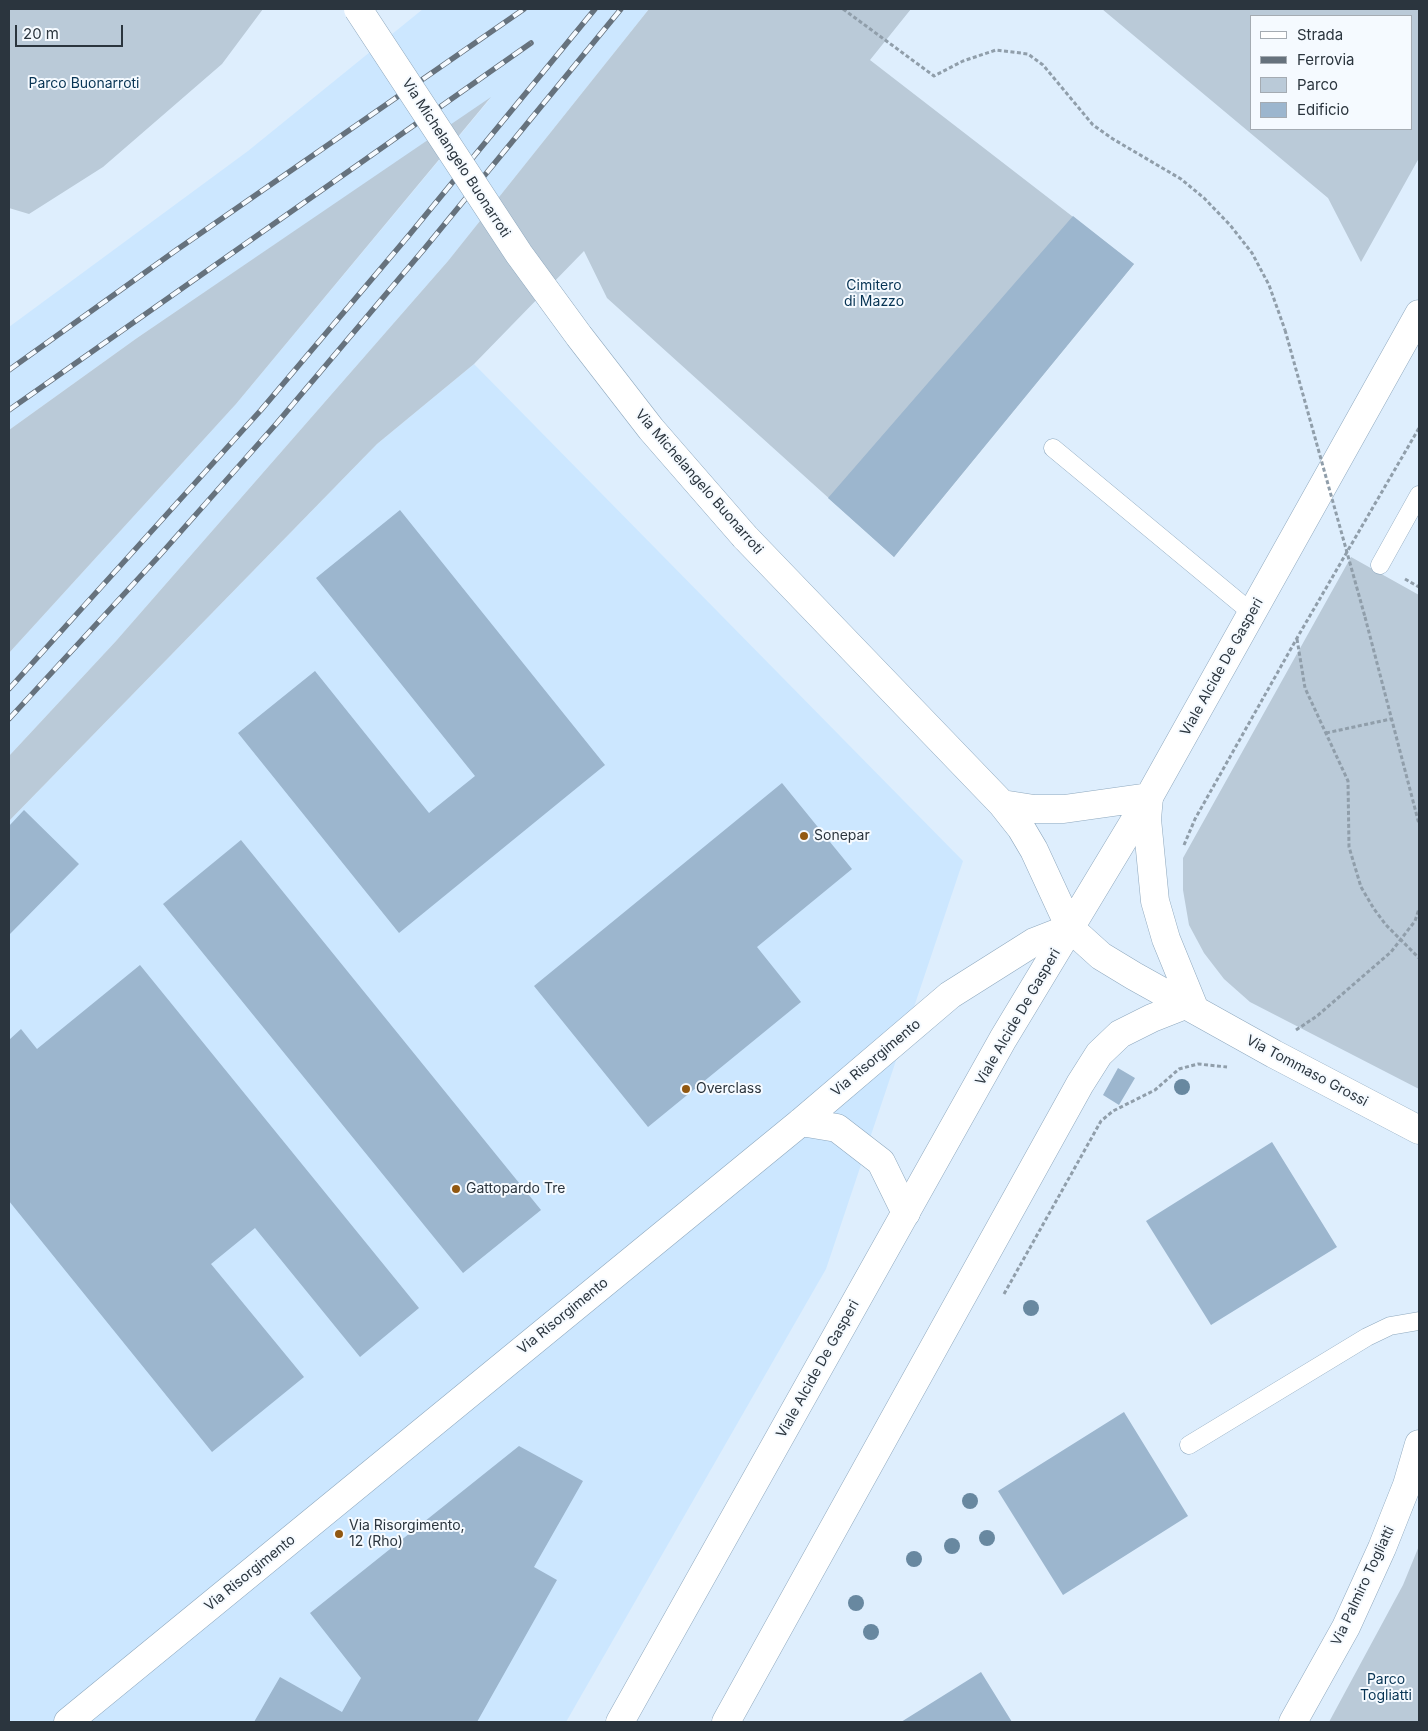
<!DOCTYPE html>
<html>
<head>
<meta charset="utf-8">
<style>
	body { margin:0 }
	#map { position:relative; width:1428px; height:1731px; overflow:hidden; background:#deeefd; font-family:Inter,sans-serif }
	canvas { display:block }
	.frame { position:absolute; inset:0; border:10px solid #2b353e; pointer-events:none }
	.legend { position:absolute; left:1250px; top:15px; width:162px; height:115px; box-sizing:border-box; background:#f5faff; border:1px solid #a4abb2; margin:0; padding:6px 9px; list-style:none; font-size:15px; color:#2b353e }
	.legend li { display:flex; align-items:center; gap:10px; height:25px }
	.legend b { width:25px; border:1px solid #a4abb2 }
	.scale { position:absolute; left:15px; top:25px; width:108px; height:22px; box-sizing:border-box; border:2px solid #2b353e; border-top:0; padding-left:6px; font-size:15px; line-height:18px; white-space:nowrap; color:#2b353e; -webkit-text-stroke:4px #f5faff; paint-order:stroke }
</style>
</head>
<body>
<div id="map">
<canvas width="1428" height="1731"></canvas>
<div class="frame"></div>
<ul class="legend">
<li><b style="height:6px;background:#fff"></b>Strada</li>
<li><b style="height:6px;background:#66727d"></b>Ferrovia</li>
<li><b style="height:14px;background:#bacad8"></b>Parco</li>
<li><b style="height:14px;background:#9cb6ce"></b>Edificio</li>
</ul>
<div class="scale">20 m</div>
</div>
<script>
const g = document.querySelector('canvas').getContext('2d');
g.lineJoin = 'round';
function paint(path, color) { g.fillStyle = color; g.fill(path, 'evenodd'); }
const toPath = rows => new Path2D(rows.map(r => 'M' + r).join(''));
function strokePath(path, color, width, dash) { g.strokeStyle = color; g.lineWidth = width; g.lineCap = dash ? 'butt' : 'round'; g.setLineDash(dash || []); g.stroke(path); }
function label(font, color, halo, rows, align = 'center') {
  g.font = font + ' Inter,sans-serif'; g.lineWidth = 4; g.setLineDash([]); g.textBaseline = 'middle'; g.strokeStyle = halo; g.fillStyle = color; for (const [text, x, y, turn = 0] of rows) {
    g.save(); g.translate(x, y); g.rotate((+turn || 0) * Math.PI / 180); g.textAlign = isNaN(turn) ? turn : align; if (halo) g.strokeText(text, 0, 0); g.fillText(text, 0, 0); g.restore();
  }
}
const built = toPath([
	[423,9,649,9,448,261,116,641,9,756,9,653,236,404,490,99,137,338,9,430,9,327,248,151],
	[474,364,963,861,826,1269,566,1722,9,1722,9,821,377,444]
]);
const green = toPath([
	[9,9,263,9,222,64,103,167,29,214,9,208],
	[649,9,911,9,870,60,1134,264,894,557,607,298,584,251,474,364,377,444,9,821,9,756,116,641,448,261],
	[1102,9,1419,9,1419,158,1361,262,1328,198],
	[1412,16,1412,129,1252,129,1252,16],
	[491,97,236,404,9,653,9,430,137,338],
	[1351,557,1419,595,1419,1089,1250,1002,1224,979,1204,953,1189,925,1183,890,1183,858],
	[1419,1546,1419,1722,1329,1722,1403,1585]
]);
const building = toPath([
	[1073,216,1134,264,894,557,828,498],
	[400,510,605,765,399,933,238,733,315,671,429,813,475,776,316,578],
	[782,783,852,869,757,947,801,1002,648,1127,534,986],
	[24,810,79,864,9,935,9,826],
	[241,840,541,1210,463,1273,163,904],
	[140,965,419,1308,360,1357,255,1228,211,1264,304,1377,212,1452,9,1201,9,1040,21,1029,37,1049],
	[1118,1068,1135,1078,1119,1105,1103,1095],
	[1272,1142,1337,1247,1211,1325,1146,1221],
	[1124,1412,1188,1516,1063,1595,998,1491],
	[519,1446,583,1481,534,1567,557,1580,477,1722,254,1722,280,1677,342,1712,361,1678,310,1613],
	[981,1672,1012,1722,901,1722]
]);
const path = toPath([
	[843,9,934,76,963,61,996,50,1028,54,1043,65,1093,125,1113,139,1181,179,1204,198,1230,225,1252,253,1269,285,1285,330],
	[1405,579,1419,587],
	[1365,617,1419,824],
	[1297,639,1305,688,1348,781,1349,847,1361,887,1374,909,1386,925,1419,958],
	[1326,733,1391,719],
	[1184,845,1195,819,1297,638,1419,428],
	[1296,1030,1317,1016,1391,952,1415,921,1419,909],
	[1004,1294,1101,1121,1113,1111,1155,1090,1179,1069,1198,1064,1227,1067]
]);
const service = toPath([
	[1053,448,1252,613],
	[1380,565,1419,495],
	[1189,1445,1367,1337,1390,1326,1419,1321]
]);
const minor = toPath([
	[1149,797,1147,819,1155,901,1166,939,1195,1010],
	[801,1122,837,1128,881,1162,906,1213],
	[68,1722,801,1122,950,995,1034,942,1070,928,1101,956,1134,976,1274,1054,1419,1130],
	[726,1722,1080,1084,1099,1054,1120,1034,1152,1018,1185,1005],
	[1293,1722,1346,1627,1382,1548,1407,1485,1419,1444]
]);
const tertiary = toPath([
	[745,537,1002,804,1021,828,1034,850,1070,928],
	[1002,804,1034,809,1064,809,1149,797],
	[620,1722,1003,1039,1149,797,1419,314]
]);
const rail = toPath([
	[9,370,175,251,524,9],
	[9,410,531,43],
	[9,689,261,410,410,234,595,9],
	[9,719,160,555,277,423,425,248,621,9]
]);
const pathBridge = toPath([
	[1285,330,1365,617]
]);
const tertiaryBridge = toPath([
	[358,9,519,254,579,336,651,429,745,537]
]);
const trees = [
	[1182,1087],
	[1031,1308],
	[970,1501],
	[987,1538],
	[952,1546],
	[914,1559],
	[856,1603],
	[871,1632]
];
const markers = [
	[804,836,5,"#915811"],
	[686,1089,5,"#915811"],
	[456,1189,5,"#915811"],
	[339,1534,5,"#915811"]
];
const parkNames = [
	["Parco Buonarroti",84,84],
	["Cimitero",874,286],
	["di Mazzo",874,302],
	["Parco",1386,1680],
	["Togliatti",1386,1696]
];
const streetNames = [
	["Via Michelangelo Buonarroti",456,158,57],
	["Via Michelangelo Buonarroti",699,482,49],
	["Viale Alcide De Gasperi",1222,667,-61],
	["Viale Alcide De Gasperi",1018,1017,-60],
	["Via Risorgimento",876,1058,-40],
	["Via Tommaso Grossi",1307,1071,28],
	["Via Risorgimento",563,1316,-39],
	["Viale Alcide De Gasperi",818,1369,-61],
	["Via Risorgimento",250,1573,-39],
	["Via Palmiro Togliatti",1363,1586,-65]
];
const poiNames = [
	["Sonepar",814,836],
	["Overclass",696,1089],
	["Gattopardo Tre",466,1189],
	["Via Risorgimento,",349,1526],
	["12 (Rho)",349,1542]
];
paint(built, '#cce7ff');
paint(green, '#bacad8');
paint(building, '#9cb6ce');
strokePath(service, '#8ea8be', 19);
strokePath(minor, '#8ea8be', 29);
strokePath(tertiary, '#8ea8be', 29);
strokePath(path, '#909eaa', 3, [4, 2.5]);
strokePath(service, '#fff', 18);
strokePath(minor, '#fff', 28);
strokePath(tertiary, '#fff', 28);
strokePath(rail, '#66727d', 5.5);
strokePath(rail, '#f5faff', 4, [11]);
strokePath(tertiaryBridge, '#8ea8be', 29, []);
strokePath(pathBridge, '#909eaa', 3, [4, 2.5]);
strokePath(tertiaryBridge, '#fff', 28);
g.fillStyle = '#6888a0';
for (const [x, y] of trees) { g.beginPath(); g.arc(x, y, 8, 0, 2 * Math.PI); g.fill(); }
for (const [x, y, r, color] of markers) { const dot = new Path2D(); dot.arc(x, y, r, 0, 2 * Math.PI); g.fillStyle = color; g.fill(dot); strokePath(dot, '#f5faff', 2); }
label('14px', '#073454', '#f5faff', parkNames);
label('14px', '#2b353e', '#f5faff', streetNames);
label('14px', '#2b353e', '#f5faff', poiNames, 'left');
</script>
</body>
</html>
